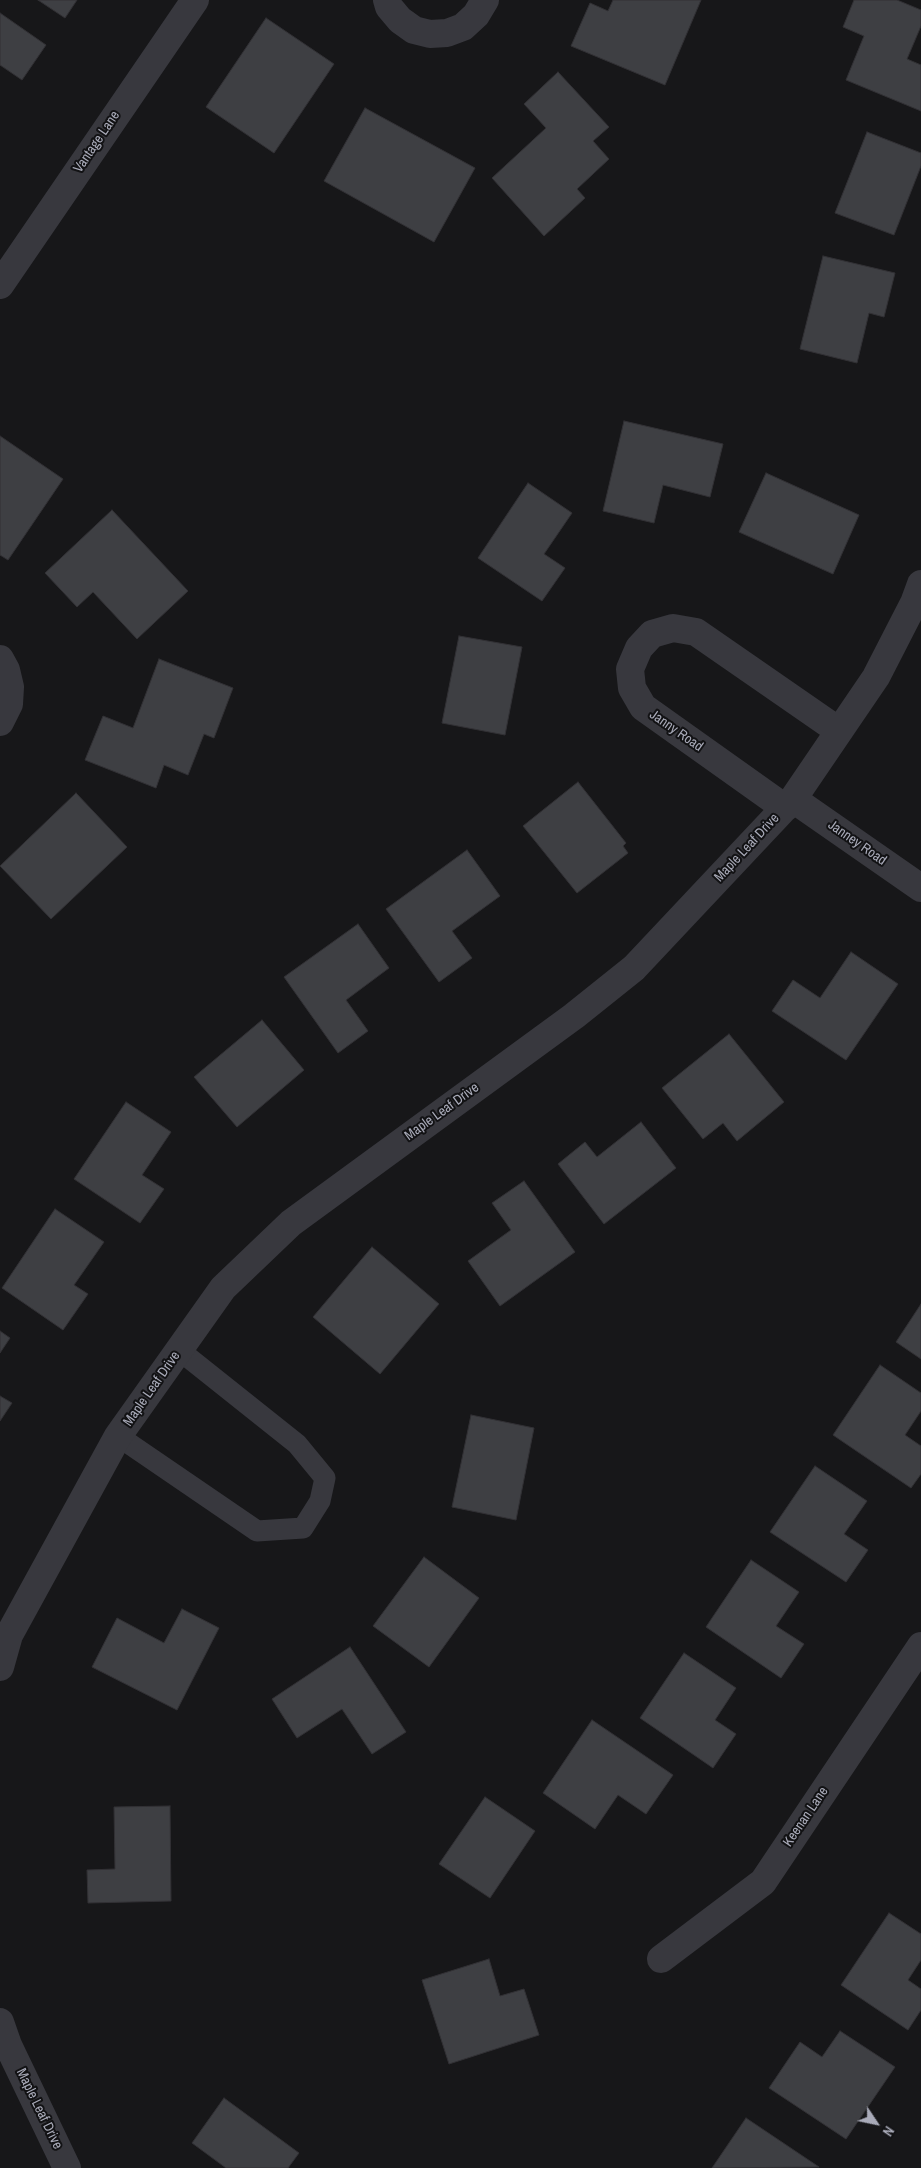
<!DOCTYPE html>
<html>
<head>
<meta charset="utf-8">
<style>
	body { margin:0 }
	#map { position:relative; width:921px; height:2168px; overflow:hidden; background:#171719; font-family:"Archivo Narrow",sans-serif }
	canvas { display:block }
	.north { position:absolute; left:851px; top:2098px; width:50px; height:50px; -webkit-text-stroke:4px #121214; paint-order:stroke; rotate:124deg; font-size:14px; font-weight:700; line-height:20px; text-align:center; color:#a9abb9 }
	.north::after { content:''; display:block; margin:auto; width:18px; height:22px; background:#a9abb9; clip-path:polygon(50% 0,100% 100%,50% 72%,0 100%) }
</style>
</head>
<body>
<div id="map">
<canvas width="921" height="2168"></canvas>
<div class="north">N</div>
</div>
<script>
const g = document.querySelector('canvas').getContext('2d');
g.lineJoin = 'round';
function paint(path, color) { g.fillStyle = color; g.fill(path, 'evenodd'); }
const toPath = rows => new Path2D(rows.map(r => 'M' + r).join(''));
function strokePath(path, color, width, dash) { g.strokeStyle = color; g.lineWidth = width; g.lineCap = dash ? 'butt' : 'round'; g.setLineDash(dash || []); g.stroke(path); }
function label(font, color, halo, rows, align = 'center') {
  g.font = font + ' "Archivo Narrow",sans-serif'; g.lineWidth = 4; g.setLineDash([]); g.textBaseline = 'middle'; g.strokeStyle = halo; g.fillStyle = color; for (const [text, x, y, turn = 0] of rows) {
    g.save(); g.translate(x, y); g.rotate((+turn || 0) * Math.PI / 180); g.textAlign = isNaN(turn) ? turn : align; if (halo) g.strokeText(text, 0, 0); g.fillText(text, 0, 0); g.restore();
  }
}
const building = toPath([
	[38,0,77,0,65,18,38,0],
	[613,0,701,0,665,85,571,46,590,3,608,11,613,0],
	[854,0,897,0,921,10,921,26,907,59,921,65,921,111,846,80,864,36,843,27,854,0],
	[0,13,46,45,22,80,0,65,0,13],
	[266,18,334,64,274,153,206,107,266,18],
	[558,72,609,127,593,141,609,159,577,189,585,198,544,236,492,178,546,128,524,104,558,72],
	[365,108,475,168,434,242,324,181,365,108],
	[867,132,921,153,921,166,894,235,835,213,867,132],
	[823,256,895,273,884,317,869,313,857,363,800,349,823,256],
	[624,421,723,444,710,497,663,485,654,523,603,511,624,421],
	[0,436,63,479,8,560,0,555,0,436],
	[766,473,859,515,833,574,739,532,766,473],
	[528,483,572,513,544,554,565,568,542,601,478,558,528,483],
	[112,510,188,591,137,639,93,592,77,607,45,573,112,510],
	[459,636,522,647,505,735,442,723,459,636],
	[159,659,233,688,214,738,204,734,188,775,164,765,156,788,85,760,103,716,133,728,159,659],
	[578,782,626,843,623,846,628,853,577,893,523,826,578,782],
	[76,793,127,847,51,919,0,866,76,793],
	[467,850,500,896,452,931,472,958,439,982,386,909,467,850],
	[358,924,389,968,346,1000,368,1031,338,1053,284,977,358,924],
	[851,952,898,984,846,1060,772,1011,793,980,820,998,851,952],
	[262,1020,304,1070,237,1127,194,1077,262,1020],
	[729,1034,784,1102,737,1141,723,1123,703,1139,662,1088,729,1034],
	[126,1102,171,1132,142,1175,164,1189,140,1223,74,1179,126,1102],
	[641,1122,676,1168,604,1224,558,1164,585,1142,597,1157,641,1122],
	[524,1181,575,1252,500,1306,468,1261,511,1230,492,1203,524,1181],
	[55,1209,104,1242,74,1285,88,1294,63,1330,2,1288,55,1209],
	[372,1247,439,1304,380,1374,313,1317,372,1247],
	[921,1304,921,1359,896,1342,921,1304],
	[0,1331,10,1338,0,1353,0,1331],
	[880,1365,921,1393,921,1411,905,1435,921,1446,921,1474,911,1488,833,1435,880,1365],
	[0,1396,12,1403,0,1421,0,1396],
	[471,1415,534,1428,516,1520,452,1507,471,1415],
	[815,1466,867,1501,844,1534,868,1550,846,1582,770,1532,815,1466],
	[424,1557,479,1598,429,1667,373,1626,424,1557],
	[751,1560,799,1592,776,1626,804,1644,781,1678,706,1627,751,1560],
	[182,1609,219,1628,177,1710,92,1667,117,1618,164,1643,182,1609],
	[350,1647,406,1732,372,1754,342,1709,297,1738,272,1699,350,1647],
	[684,1653,736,1688,715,1720,736,1734,713,1768,640,1718,684,1653],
	[592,1720,673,1775,646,1814,618,1795,595,1829,543,1793,592,1720],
	[485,1797,535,1831,490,1898,439,1864,485,1797],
	[170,1806,171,1901,88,1903,87,1870,115,1869,114,1807,170,1806],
	[889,1913,921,1934,921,1960,908,1980,921,1989,921,2010,908,2030,841,1985,889,1913],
	[489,1959,500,1996,524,1989,539,2035,449,2064,422,1980,489,1959],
	[840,2031,895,2067,846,2139,769,2088,800,2042,822,2057,840,2031],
	[224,2098,299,2153,288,2168,226,2168,192,2143,224,2098],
	[746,2118,819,2167,712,2168,746,2118]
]);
const lane = toPath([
	[118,1436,257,1531,303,1528,320,1501,325,1478,297,1444,179,1350]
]);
const street = toPath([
	[387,0,389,7,400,20,414,30,430,34,447,33,463,27,476,15,485,0],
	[0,285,195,0],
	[0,659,6,670,10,687,9,704,0,722],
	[793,799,921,888],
	[785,808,643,707,632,688,630,669,639,648,652,634,673,628,696,632,839,731],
	[0,1667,9,1635,118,1436,223,1288,291,1223,574,1016,634,968,793,799,876,677,914,603,921,584],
	[661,1959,763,1882,921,1646],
	[0,2022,8,2045,67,2168]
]);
const streetNames = [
	["Vantage Lane",97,142,-56],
	["Janny Road",676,731,35],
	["Janney Road",857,843,35],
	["Maple Leaf Drive",747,848,-47],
	["Maple Leaf Drive",442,1112,-36],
	["Maple Leaf Drive",152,1389,-55],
	["Keenan Lane",806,1817,-56],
	["Maple Leaf Drive",39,2109,64]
];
paint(building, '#3e3f43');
strokePath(building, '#323135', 1);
strokePath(lane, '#38383e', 21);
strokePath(street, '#38383e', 28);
label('14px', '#a9abb9', '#121214', streetNames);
</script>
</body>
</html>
